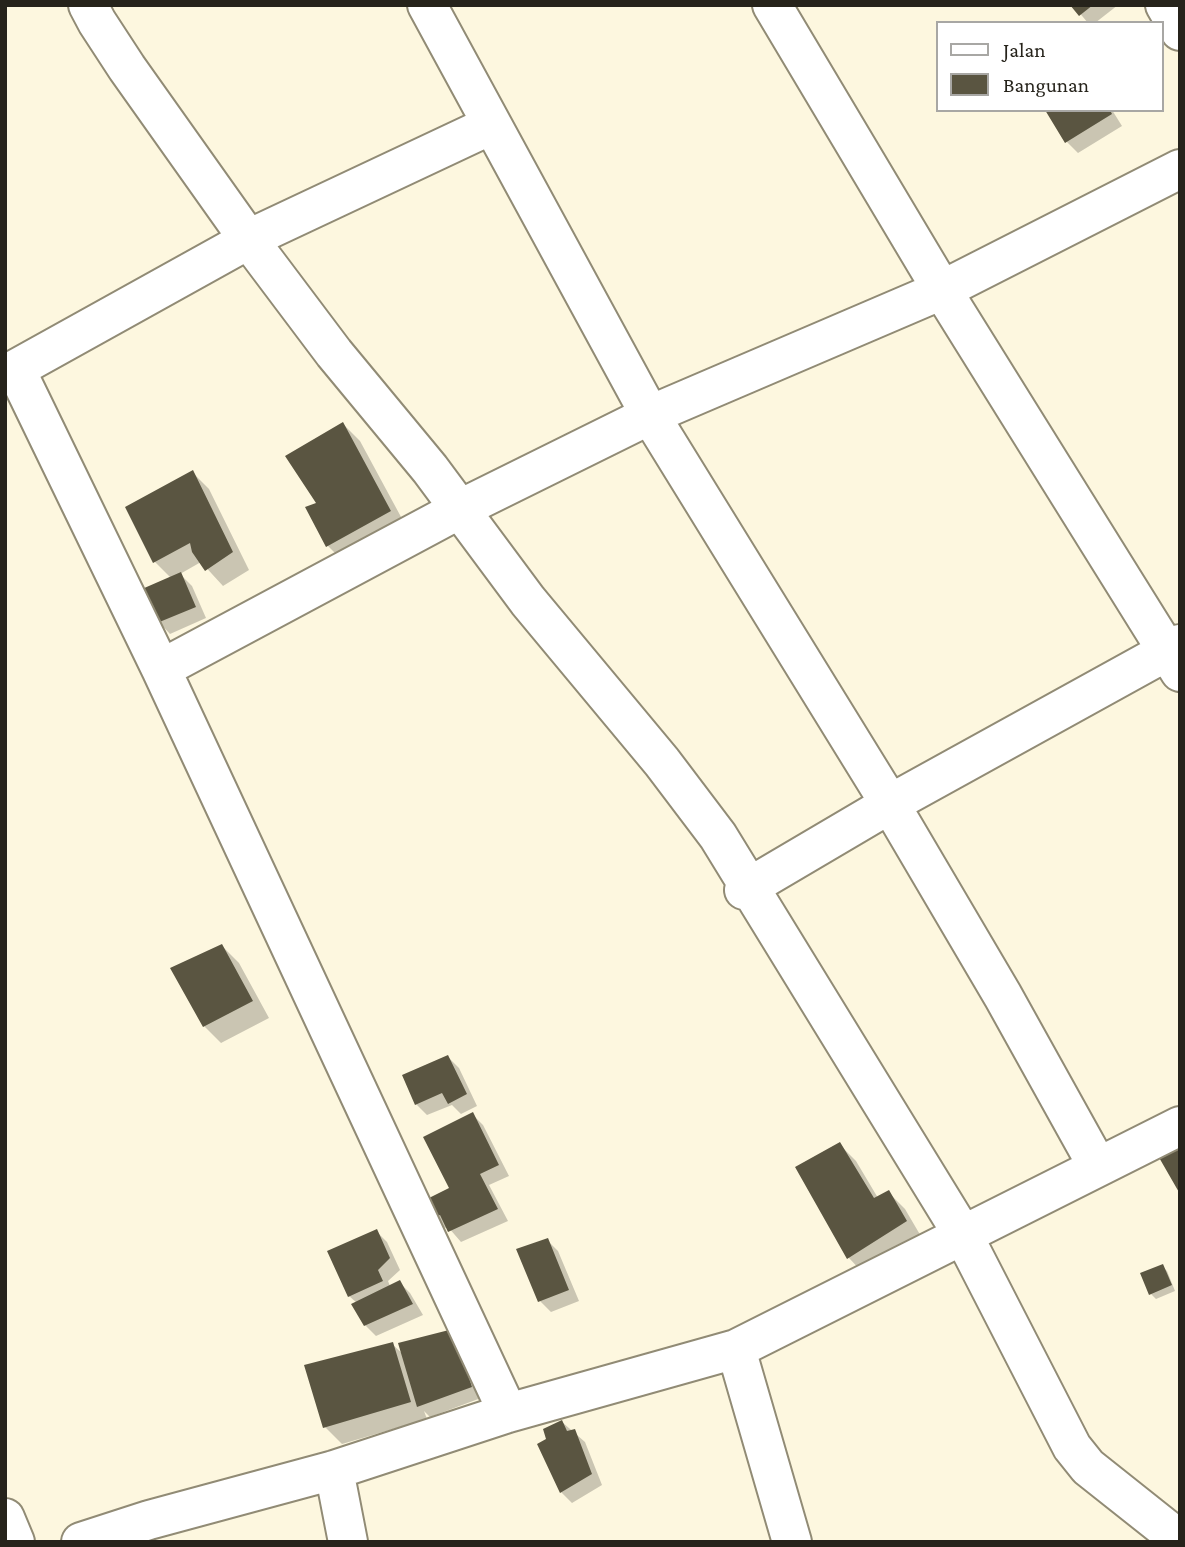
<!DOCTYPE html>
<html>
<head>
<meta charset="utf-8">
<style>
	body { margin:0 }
	#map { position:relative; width:1185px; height:1547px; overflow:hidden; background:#fdf7df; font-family:"Crimson Pro",serif }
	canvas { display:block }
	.frame { position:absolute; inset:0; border:7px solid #26231b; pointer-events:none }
	.legend { position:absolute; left:936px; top:21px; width:228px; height:91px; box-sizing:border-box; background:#fff; border:2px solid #a8a7a4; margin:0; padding:9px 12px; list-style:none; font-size:21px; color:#26231b }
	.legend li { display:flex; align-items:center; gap:14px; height:35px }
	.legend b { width:35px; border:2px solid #a8a7a4 }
</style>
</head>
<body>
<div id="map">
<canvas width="1185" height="1547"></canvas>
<div class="frame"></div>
<ul class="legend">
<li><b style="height:9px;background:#fff"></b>Jalan</li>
<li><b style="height:19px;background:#5a5541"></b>Bangunan</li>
</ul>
</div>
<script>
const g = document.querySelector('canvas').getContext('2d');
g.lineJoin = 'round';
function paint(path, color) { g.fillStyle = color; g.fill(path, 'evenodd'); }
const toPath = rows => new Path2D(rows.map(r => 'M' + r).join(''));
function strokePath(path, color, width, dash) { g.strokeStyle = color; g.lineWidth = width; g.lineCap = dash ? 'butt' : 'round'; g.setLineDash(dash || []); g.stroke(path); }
const shadow = toPath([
	[1073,5,1118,5,1095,23,1088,23],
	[1047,110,1112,110,1122,126,1078,153,1067,142],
	[343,424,360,441,407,528,345,563,328,546,307,508,318,503],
	[192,472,209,489,249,570,223,586,201,562,180,574,192,586,206,618,170,634,159,622,171,578,155,562],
	[222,946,239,963,269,1018,221,1043,204,1026],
	[448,1057,459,1068,477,1106,461,1114,452,1105,427,1115,416,1104],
	[472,1114,483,1125,509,1176,489,1185,508,1221,461,1242,448,1227,445,1228,433,1217,451,1189],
	[840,1145,856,1161,878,1198,888,1192,905,1209,922,1238,865,1275,849,1258,797,1167],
	[376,1231,387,1242,400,1270,388,1281,390,1286,399,1282,410,1293,423,1315,376,1336,365,1325,357,1303,349,1296],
	[547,1240,558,1251,579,1301,551,1312,540,1301],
	[1162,1266,1167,1271,1175,1291,1156,1299,1151,1294],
	[452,1331,481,1398,430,1417,424,1411,427,1419,342,1444,325,1427,392,1344,404,1355],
	[562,1422,585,1442,602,1485,572,1503,561,1492,548,1440]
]);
const building = toPath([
	[1070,5,1093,5,1079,16],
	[1045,110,1110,110,1112,114,1065,143],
	[343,422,391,511,326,547,305,507,316,503,285,456],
	[193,470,233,552,205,571,192,552,190,543,153,563,125,507],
	[181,572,196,607,157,623,142,589],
	[222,944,253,1001,203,1027,170,968],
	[448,1055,467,1094,448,1104,442,1093,415,1105,402,1075],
	[473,1112,499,1165,480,1174,498,1209,448,1232,440,1215,432,1218,425,1200,449,1188,423,1137],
	[1180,1141,1180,1194,1157,1154],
	[840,1142,874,1198,889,1190,907,1221,847,1259,795,1167],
	[377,1229,390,1258,378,1270,383,1281,348,1297,327,1251],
	[548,1238,569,1290,538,1302,516,1249],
	[1163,1264,1172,1285,1149,1295,1140,1273],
	[400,1280,413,1304,364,1326,351,1304],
	[453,1329,472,1387,417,1407,398,1343],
	[393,1342,411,1402,323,1428,304,1365],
	[562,1420,567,1431,575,1429,592,1474,560,1493,537,1444,546,1439,543,1429]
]);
const minor = toPath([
	[88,5,97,22,127,68,249,240,334,353,430,469,528,601,662,762,718,836,963,1235,1072,1447,1088,1467,1180,1540],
	[427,5,650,415,890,804,1003,996,1098,1167],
	[772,5,942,290,1180,672],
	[1165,5,1180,31],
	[16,370,161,669,508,1413],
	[5,375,257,235,491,125],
	[161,669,460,509,650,415,942,290,1180,169],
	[744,890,890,804,1180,644],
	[736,1349,792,1542],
	[334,1470,348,1542],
	[5,1518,15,1542],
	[81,1542,149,1520,334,1470,508,1413,736,1349,1180,1126]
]);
paint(shadow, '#0003');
paint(building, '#5a5541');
strokePath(minor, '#918b75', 42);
strokePath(minor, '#fff', 38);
</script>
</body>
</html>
